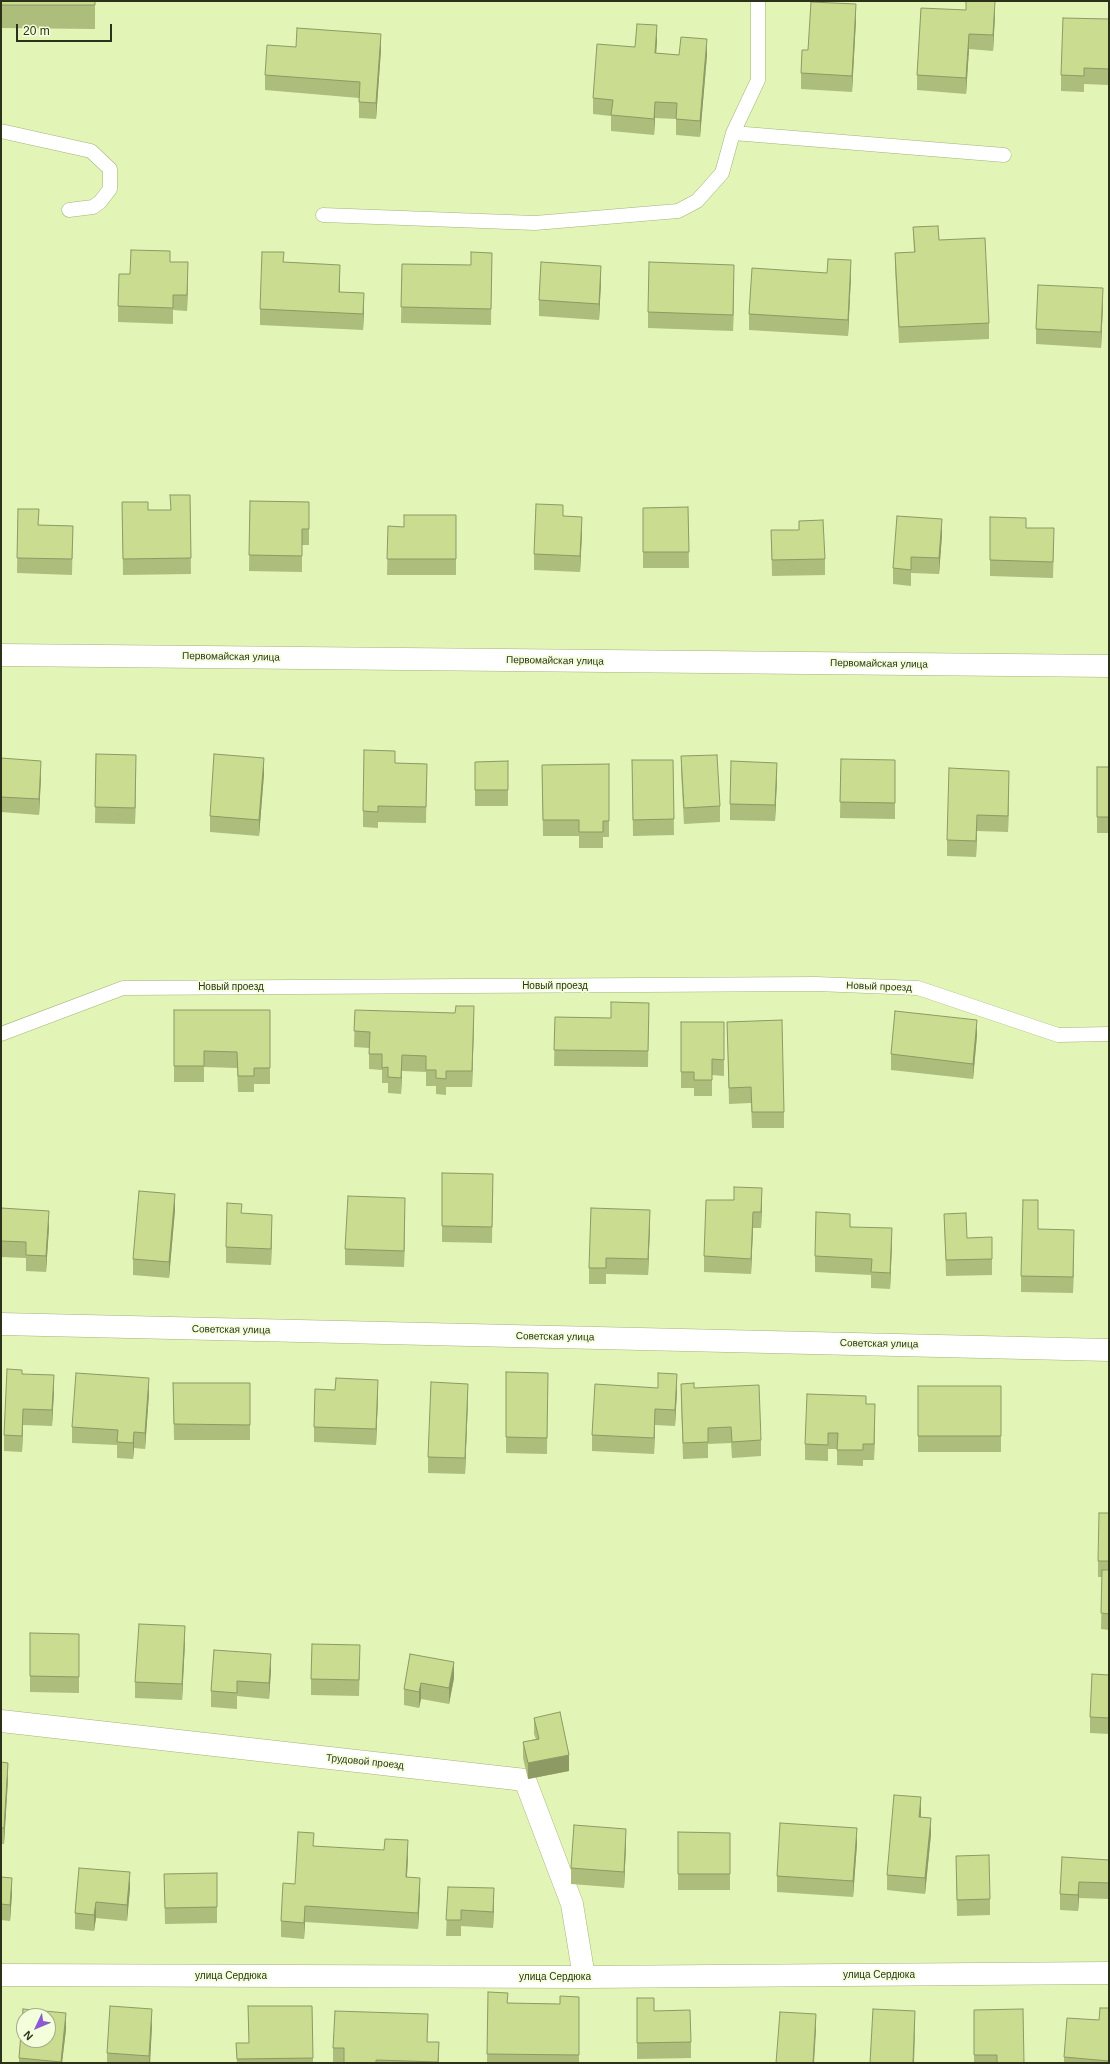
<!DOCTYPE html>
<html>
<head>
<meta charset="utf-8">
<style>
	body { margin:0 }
	#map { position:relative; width:1110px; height:2064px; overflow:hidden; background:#e3f4b7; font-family:Helvetica,sans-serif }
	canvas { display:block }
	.frame { position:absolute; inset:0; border:2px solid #2c321a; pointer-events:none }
	.north { position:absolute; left:16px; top:2008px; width:40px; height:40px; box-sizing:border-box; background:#f3feda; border:1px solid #a3ac8d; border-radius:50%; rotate:226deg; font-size:11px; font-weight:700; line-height:16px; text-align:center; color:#2c321a }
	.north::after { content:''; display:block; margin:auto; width:14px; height:18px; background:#8d5ad3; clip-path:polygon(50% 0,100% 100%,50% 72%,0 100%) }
	.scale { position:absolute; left:16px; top:24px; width:96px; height:18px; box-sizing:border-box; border:2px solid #2c321a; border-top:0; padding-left:5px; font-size:12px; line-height:14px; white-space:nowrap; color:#2c321a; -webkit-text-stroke:3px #f3feda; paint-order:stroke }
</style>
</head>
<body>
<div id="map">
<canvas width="1110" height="2064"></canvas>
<div class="frame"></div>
<div class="north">N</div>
<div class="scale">20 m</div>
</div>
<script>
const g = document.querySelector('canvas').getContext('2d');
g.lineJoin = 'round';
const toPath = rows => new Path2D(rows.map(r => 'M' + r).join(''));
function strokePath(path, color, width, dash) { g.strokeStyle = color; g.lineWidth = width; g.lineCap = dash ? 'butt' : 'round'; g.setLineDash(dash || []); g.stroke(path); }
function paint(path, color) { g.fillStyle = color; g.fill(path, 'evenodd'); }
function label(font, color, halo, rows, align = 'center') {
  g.font = font + ' Helvetica,sans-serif'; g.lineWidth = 3.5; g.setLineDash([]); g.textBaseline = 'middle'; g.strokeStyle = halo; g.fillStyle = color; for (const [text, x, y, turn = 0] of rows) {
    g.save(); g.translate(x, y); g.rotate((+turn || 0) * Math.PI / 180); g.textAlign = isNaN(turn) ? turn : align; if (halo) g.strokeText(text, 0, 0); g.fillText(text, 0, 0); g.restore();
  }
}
const lane = toPath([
	[1,131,91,151,110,169,110,189,100,202,93,207,69,210],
	[733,133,1004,155],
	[323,215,535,223,678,211,697,201,722,173,733,133,758,80,758,1],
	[1,1034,123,988,816,984,918,988,1058,1035,1109,1034]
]);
const street = toPath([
	[1,1324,1109,1350],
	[1,1721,525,1780,572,1904,584,1977],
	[1,1975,584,1977,1109,1973]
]);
const secondary = toPath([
	[1,655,1109,666]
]);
const wall = toPath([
	[1,1,95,1,95,29,1,28],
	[921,8,995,15,993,51,969,49,966,94,917,90,917,75],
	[1109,19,1109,85,1084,84,1084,92,1061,91,1061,75],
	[856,20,852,92,801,89,801,73],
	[657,41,656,53,679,55,707,55,700,137,676,135,676,119,655,118,654,135,611,131,611,116,593,114,593,98,635,47],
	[296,47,381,50,376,119,359,118,359,98,265,90,265,75],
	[913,227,939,240,989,323,989,339,899,343,895,268,895,253,914,252],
	[492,253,491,325,401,323,402,264,471,265],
	[170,262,188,278,187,311,173,310,173,324,118,322,118,306,130,274],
	[284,262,340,281,340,292,364,309,363,330,260,325,260,309],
	[851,276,848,336,749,330,749,314],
	[734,281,733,331,648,328,648,312],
	[601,282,599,320,539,316,539,300],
	[1103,304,1101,348,1036,344,1036,329],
	[190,495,191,574,123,575,122,502,148,510,170,510],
	[250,501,309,502,309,545,302,545,302,572,249,571],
	[688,507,689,568,643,568,643,508],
	[18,509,39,525,73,526,72,575,17,573],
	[404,515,456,515,456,575,387,575,388,526,404,527],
	[563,517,582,533,580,572,534,570,534,554],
	[1026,528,1054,544,1053,578,990,576,990,560],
	[771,530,825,559,825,575,772,576],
	[942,535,939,574,911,573,911,586,893,584,893,568],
	[96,754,136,770,135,824,95,823],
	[681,756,720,806,720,822,684,824,681,772],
	[1,758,41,777,39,815,1,812],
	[841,759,895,776,895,819,840,818],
	[632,760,673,760,674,835,633,836],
	[508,761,508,806,475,806,475,762],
	[395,763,427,764,426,823,378,822,378,828,363,827,363,811],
	[609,764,609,837,603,837,603,848,579,848,579,836,543,836,542,765],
	[1097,767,1109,767,1109,833,1097,833],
	[264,774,259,836,210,832,210,816],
	[777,779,775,821,730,820,730,804],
	[1009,787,1008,832,977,831,976,857,947,856,947,840],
	[649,1003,648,1067,554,1066,555,1017,611,1018],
	[174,1010,270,1010,270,1084,254,1084,254,1092,238,1092,237,1068,204,1067,204,1082,174,1082],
	[355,1010,474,1022,472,1087,446,1087,446,1095,436,1094,436,1086,426,1086,426,1072,402,1071,401,1094,388,1093,388,1083,382,1083,382,1070,369,1069,369,1048,354,1047],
	[681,1022,724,1022,724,1076,712,1075,712,1096,694,1096,694,1088,681,1088],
	[727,1022,784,1112,784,1128,752,1128,751,1103,729,1104],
	[977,1035,973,1079,891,1070,891,1054],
	[442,1173,493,1174,492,1243,442,1242],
	[1038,1200,1038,1229,1074,1246,1073,1293,1021,1292,1021,1276],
	[762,1204,761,1228,753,1228,751,1274,704,1272,704,1256],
	[1,1208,49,1227,46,1272,26,1271,26,1258,1,1257],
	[175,1210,169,1278,133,1275,133,1259],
	[242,1213,272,1231,271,1265,226,1263,226,1247],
	[405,1214,404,1267,345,1265,345,1249],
	[944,1214,967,1238,992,1259,992,1275,946,1276],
	[650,1226,648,1275,606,1274,606,1284,589,1284,589,1268],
	[850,1227,892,1244,890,1289,871,1288,871,1275,815,1272,815,1256],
	[506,1372,548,1373,547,1454,506,1453],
	[22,1374,54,1391,52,1426,23,1425,22,1452,4,1451,4,1435],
	[173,1383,250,1383,250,1440,174,1440],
	[681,1384,694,1388,761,1440,761,1456,732,1458,731,1443,708,1444,708,1458,683,1459,681,1400],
	[918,1386,1001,1386,1001,1452,918,1452],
	[335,1390,378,1396,376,1445,314,1442,314,1427],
	[677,1390,675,1426,655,1425,654,1454,592,1451,592,1435],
	[149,1394,145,1449,134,1448,133,1459,117,1458,117,1445,72,1443,72,1427],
	[468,1400,465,1474,428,1473,428,1457],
	[866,1404,875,1420,874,1460,863,1460,863,1466,837,1465,837,1449,828,1449,828,1461,805,1460,805,1444],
	[1109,1513,1109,1630,1101,1629,1102,1577,1098,1577,1098,1561],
	[30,1633,79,1634,79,1693,30,1692],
	[185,1642,182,1700,135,1698,135,1682],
	[214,1650,271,1670,269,1699,237,1696,237,1709,211,1707,211,1691],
	[410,1654,454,1678,449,1704,421,1699,419,1708,404,1705,404,1689],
	[360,1661,359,1696,311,1695,311,1679],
	[1109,1675,1109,1734,1090,1733,1090,1717],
	[534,1718,569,1771,528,1779,523,1758,523,1742,536,1739,534,1734],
	[1,1762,8,1779,4,1844,1,1844],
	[921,1813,921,1817,931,1834,925,1894,887,1890,887,1875],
	[678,1832,730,1833,730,1890,678,1890],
	[857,1844,853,1897,777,1892,777,1876],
	[626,1845,624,1888,571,1884,571,1868],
	[314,1846,408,1856,407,1877,420,1894,418,1929,305,1922,304,1939,281,1937,281,1921,295,1884],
	[956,1856,990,1899,990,1915,957,1916],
	[1109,1860,1109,1899,1079,1898,1078,1911,1060,1910,1060,1894],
	[79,1868,130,1888,127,1921,96,1918,94,1931,75,1929,75,1913],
	[217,1873,217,1923,165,1924,164,1874],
	[1,1877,12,1894,10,1921,1,1920],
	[448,1887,494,1904,493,1928,461,1926,461,1936,446,1936],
	[488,1992,508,2003,560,2004,579,1997,579,2063,487,2063],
	[637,1998,654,2011,691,2042,691,2058,637,2059],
	[248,2006,312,2006,313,2063,237,2063,236,2043,249,2043],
	[1109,2008,1109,2063,1064,2063,1064,2057,1099,2020],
	[974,2010,1024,2063,974,2063],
	[152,2025,150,2063,107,2063,107,2053],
	[66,2029,62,2063,19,2063,19,2058],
	[427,2042,439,2042,439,2063,333,2063,333,2048]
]);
const shadedWall = toPath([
	[995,1,995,15,993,51,993,35],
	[856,4,856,20,852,92,852,76],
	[657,25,657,41,655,69,655,53],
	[381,34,381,50,376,119,376,103],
	[969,34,969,49,966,94,966,78],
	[707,39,707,55,700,137,700,121],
	[655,102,655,118,654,135,654,119],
	[851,260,851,276,848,336,848,320],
	[188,262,188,278,187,311,187,295],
	[340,265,340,281,339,308,339,292],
	[734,265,734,281,733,331,733,315],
	[601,266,601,282,599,320,599,304],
	[1103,288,1103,304,1101,348,1101,332],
	[364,293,364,309,363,330,363,314],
	[582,517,582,533,580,572,580,556],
	[942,519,942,535,939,574,939,558],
	[136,755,136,770,135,824,135,808],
	[264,758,264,774,259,836,259,820],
	[41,761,41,777,39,815,39,799],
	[777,763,777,779,775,821,775,805],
	[1009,771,1009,787,1008,832,1008,816],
	[977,815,977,831,976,857,976,841],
	[474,1006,474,1022,472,1087,472,1071],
	[977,1020,977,1035,973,1079,973,1064],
	[402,1055,402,1071,401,1094,401,1078],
	[762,1188,762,1204,761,1228,761,1212],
	[175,1194,175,1210,169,1278,169,1262],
	[405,1198,405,1214,404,1267,404,1251],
	[650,1210,650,1226,648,1275,648,1259],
	[49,1211,49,1227,46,1272,46,1256],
	[753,1212,753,1228,751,1274,751,1259],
	[272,1215,272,1231,271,1265,271,1249],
	[892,1228,892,1244,890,1289,890,1273],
	[1074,1230,1074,1246,1073,1293,1073,1277],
	[677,1374,677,1390,675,1426,675,1410],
	[54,1375,54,1391,52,1426,52,1410],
	[149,1378,149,1394,145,1449,145,1433],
	[378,1380,378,1396,376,1445,376,1429],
	[468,1384,468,1400,465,1474,465,1458],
	[875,1404,875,1420,874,1460,874,1444],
	[23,1409,23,1425,22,1452,22,1436],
	[655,1409,655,1425,654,1454,654,1438],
	[134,1432,134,1448,133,1459,133,1443],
	[185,1626,185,1642,182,1700,182,1684],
	[271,1654,271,1670,269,1699,269,1683],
	[454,1662,454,1678,449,1704,449,1688],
	[421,1683,421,1699,419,1708,419,1692],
	[569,1755,569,1771,528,1779,528,1763],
	[8,1763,8,1779,4,1844,4,1828],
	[921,1797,921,1813,919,1833,919,1817],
	[931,1818,931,1834,925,1894,925,1878],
	[857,1828,857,1844,853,1897,853,1881],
	[626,1829,626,1845,624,1888,624,1872],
	[408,1840,408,1856,406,1893,406,1877],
	[130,1872,130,1888,127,1921,127,1905],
	[12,1878,12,1894,10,1921,10,1905],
	[420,1878,420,1894,418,1929,418,1913],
	[1079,1882,1079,1898,1078,1911,1078,1895],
	[494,1888,494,1904,493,1928,493,1912],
	[96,1902,96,1918,94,1931,94,1915],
	[305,1906,305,1922,304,1939,304,1923],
	[152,2009,152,2025,150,2063,149,2063],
	[915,2011,915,2027,914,2063,913,2063],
	[66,2013,66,2029,62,2063,61,2063],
	[816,2014,816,2030,814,2063,813,2063]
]);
const building = toPath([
	[1,1,95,1,95,5,1,5,1,1],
	[966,1,995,1,993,35,969,34,966,78,917,75,921,8,966,10,966,1],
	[811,2,856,4,852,76,801,73,802,50,808,50,811,2],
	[1063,18,1109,19,1109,69,1084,68,1084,76,1061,75,1063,18],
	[637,24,657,25,655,53,679,55,681,37,707,39,700,121,676,119,677,103,655,102,654,119,611,115,613,100,593,98,597,44,635,47,637,24],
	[297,28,381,34,376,103,359,102,360,82,265,75,267,45,296,47,297,28],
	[938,226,939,240,985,238,989,323,899,327,895,253,915,252,913,227,938,226],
	[131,250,170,251,170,262,188,262,187,295,173,295,173,308,118,306,119,274,130,274,131,250],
	[262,252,284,252,283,262,340,265,339,292,364,293,363,314,260,309,262,252],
	[471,252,492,253,491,309,401,307,402,264,471,265,471,252],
	[828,259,851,260,848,320,749,314,752,268,827,273,828,259],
	[541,262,601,266,599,304,539,300,541,262],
	[649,262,734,265,733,315,648,312,649,262],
	[1038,285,1103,288,1101,332,1036,329,1038,285],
	[170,495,190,495,191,558,123,559,122,502,148,502,148,510,171,510,170,495],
	[250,501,309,502,309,529,302,529,302,556,249,555,250,501],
	[536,504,563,505,563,516,582,517,580,556,534,554,536,504],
	[688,507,689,552,643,552,643,508,688,507],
	[18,509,39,509,38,525,73,526,72,559,17,558,18,509],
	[404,515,456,515,456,559,387,559,388,526,404,527,404,515],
	[897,516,942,519,939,558,911,557,911,570,893,568,897,516],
	[990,517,1026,518,1026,528,1054,528,1053,562,990,560,990,517],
	[823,520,825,559,772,560,771,530,799,530,799,521,823,520],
	[364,750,395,751,395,763,427,764,426,807,378,806,378,812,363,811,364,750],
	[96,754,136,755,135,808,95,807,96,754],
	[214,754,264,758,259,820,210,816,214,754],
	[717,755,720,806,684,808,681,756,717,755],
	[1,758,41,761,39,799,1,797,1,758],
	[841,759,895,760,895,803,840,802,841,759],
	[632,760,673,760,674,819,633,820,632,760],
	[508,761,508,790,475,790,475,762,508,761],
	[731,761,777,763,775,805,730,804,731,761],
	[609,764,609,821,603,821,603,832,579,832,579,820,543,820,542,765,609,764],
	[1097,767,1109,767,1109,817,1097,817,1097,767],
	[949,768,1009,771,1008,816,977,815,976,841,947,840,949,768],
	[611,1002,649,1003,648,1051,554,1050,555,1017,611,1018,611,1002],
	[456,1006,474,1006,472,1071,446,1071,446,1079,436,1078,436,1070,426,1070,426,1056,402,1055,401,1078,388,1077,388,1067,382,1068,382,1054,369,1054,370,1032,354,1031,355,1010,455,1013,456,1006],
	[174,1010,270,1010,270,1068,254,1068,254,1076,238,1076,237,1052,204,1051,204,1066,174,1066,174,1010],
	[895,1011,977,1020,973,1064,891,1054,895,1011],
	[782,1020,784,1112,752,1112,751,1087,729,1088,727,1022,782,1020],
	[681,1022,724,1022,724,1060,712,1059,712,1080,694,1080,694,1072,681,1072,681,1022],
	[442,1173,493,1174,492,1227,442,1226,442,1173],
	[734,1187,762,1188,761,1212,753,1212,751,1259,704,1256,706,1200,734,1200,734,1187],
	[139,1191,175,1194,169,1262,133,1259,139,1191],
	[348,1196,405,1198,404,1251,345,1249,348,1196],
	[1023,1200,1038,1200,1038,1229,1074,1230,1073,1277,1021,1276,1023,1200],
	[227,1203,242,1204,241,1213,272,1215,271,1249,226,1247,227,1203],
	[1,1208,49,1211,46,1256,26,1255,26,1242,1,1241,1,1208],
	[591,1208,650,1210,648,1259,606,1258,606,1268,589,1268,591,1208],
	[816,1212,850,1214,850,1227,892,1228,890,1273,871,1272,872,1259,815,1256,816,1212],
	[966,1213,967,1238,992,1237,992,1259,946,1260,944,1214,966,1213],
	[7,1369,22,1370,22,1374,54,1375,52,1410,23,1409,22,1436,4,1435,7,1369],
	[506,1372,548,1373,547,1438,506,1437,506,1372],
	[76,1373,149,1378,145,1433,134,1432,133,1443,117,1442,118,1430,72,1427,76,1373],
	[658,1373,677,1374,675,1410,655,1409,654,1438,592,1435,595,1384,658,1388,658,1373],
	[336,1378,378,1380,376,1429,314,1427,315,1389,335,1390,336,1378],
	[431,1382,468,1384,465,1458,428,1457,431,1382],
	[173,1383,250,1383,250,1425,174,1424,173,1383],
	[694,1383,694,1388,759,1385,761,1440,732,1442,731,1427,708,1428,708,1442,683,1443,681,1384,694,1383],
	[918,1386,1001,1386,1001,1436,918,1436,918,1386],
	[807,1394,866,1396,866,1404,875,1404,874,1444,863,1444,863,1450,837,1450,838,1433,828,1433,828,1445,805,1444,807,1394],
	[1099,1513,1109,1513,1109,1561,1098,1561,1099,1513],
	[1102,1570,1109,1570,1109,1614,1101,1613,1102,1570],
	[139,1624,185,1626,182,1684,135,1682,139,1624],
	[30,1633,79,1634,79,1677,30,1676,30,1633],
	[312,1644,360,1645,359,1680,311,1679,312,1644],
	[214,1650,271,1654,269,1683,237,1681,237,1693,211,1691,214,1650],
	[410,1654,454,1662,449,1688,421,1683,419,1692,404,1689,410,1654],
	[1092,1674,1109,1675,1109,1718,1090,1717,1092,1674],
	[560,1712,569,1755,528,1763,523,1742,539,1739,534,1718,560,1712],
	[1,1762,8,1763,4,1828,1,1828,1,1762],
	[894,1795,921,1797,919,1817,931,1818,925,1878,887,1875,894,1795],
	[780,1823,857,1828,853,1881,777,1876,780,1823],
	[574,1825,626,1829,624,1872,571,1868,574,1825],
	[298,1832,314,1833,313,1846,384,1850,385,1839,408,1840,406,1877,420,1878,418,1913,305,1906,304,1923,281,1921,283,1883,295,1884,298,1832],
	[678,1832,730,1833,730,1874,678,1874,678,1832],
	[989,1855,990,1899,957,1900,956,1856,989,1855],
	[1062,1857,1109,1860,1109,1883,1079,1882,1078,1895,1060,1894,1062,1857],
	[79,1868,130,1872,127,1905,96,1902,94,1915,75,1913,79,1868],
	[217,1873,217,1907,165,1908,164,1874,217,1873],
	[1,1877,12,1878,10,1905,1,1904,1,1877],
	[448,1887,494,1888,493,1912,461,1910,461,1920,446,1920,448,1887],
	[488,1992,508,1993,507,2003,560,2004,560,1996,579,1997,579,2055,487,2054,488,1992],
	[637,1998,654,1998,654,2011,690,2010,691,2042,637,2043,637,1998],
	[110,2006,152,2009,149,2056,107,2053,110,2006],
	[248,2006,312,2006,313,2058,237,2059,236,2043,249,2043,248,2006],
	[1100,2008,1109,2008,1109,2061,1064,2057,1067,2018,1099,2020,1100,2008],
	[23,2009,66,2013,61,2062,19,2058,23,2009],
	[24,2016,48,2016,48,2040,24,2040,24,2016],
	[873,2009,915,2011,913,2063,870,2063,873,2009],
	[1023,2009,1024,2063,997,2063,997,2055,974,2055,974,2010,1023,2009],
	[335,2011,428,2014,427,2042,439,2042,438,2062,376,2060,376,2063,344,2063,344,2048,333,2048,335,2011],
	[780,2012,816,2014,813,2063,776,2063,780,2012]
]);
const streetNames = [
	["Первомайская улица",231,657,1],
	["Первомайская улица",555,661,1],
	["Первомайская улица",879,664,1],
	["Новый проезд",555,986],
	["Новый проезд",231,987],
	["Новый проезд",879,987,2],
	["Советская улица",231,1330,1],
	["Советская улица",555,1337,1],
	["Советская улица",879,1344,1],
	["Трудовой проезд",365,1762,6],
	["улица Сердюка",879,1975],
	["улица Сердюка",231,1976],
	["улица Сердюка",555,1977]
];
strokePath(lane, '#a4b379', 15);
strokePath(street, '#a4b379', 23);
strokePath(secondary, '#a4b379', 23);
strokePath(lane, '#fff', 14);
strokePath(street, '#fff', 22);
strokePath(secondary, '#fff', 22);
paint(wall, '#adbd7b');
paint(shadedWall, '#8d9a64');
paint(building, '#c9dc8f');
strokePath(building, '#8d9a64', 1);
label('10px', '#2c321a', '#f3feda', streetNames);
</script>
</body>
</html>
